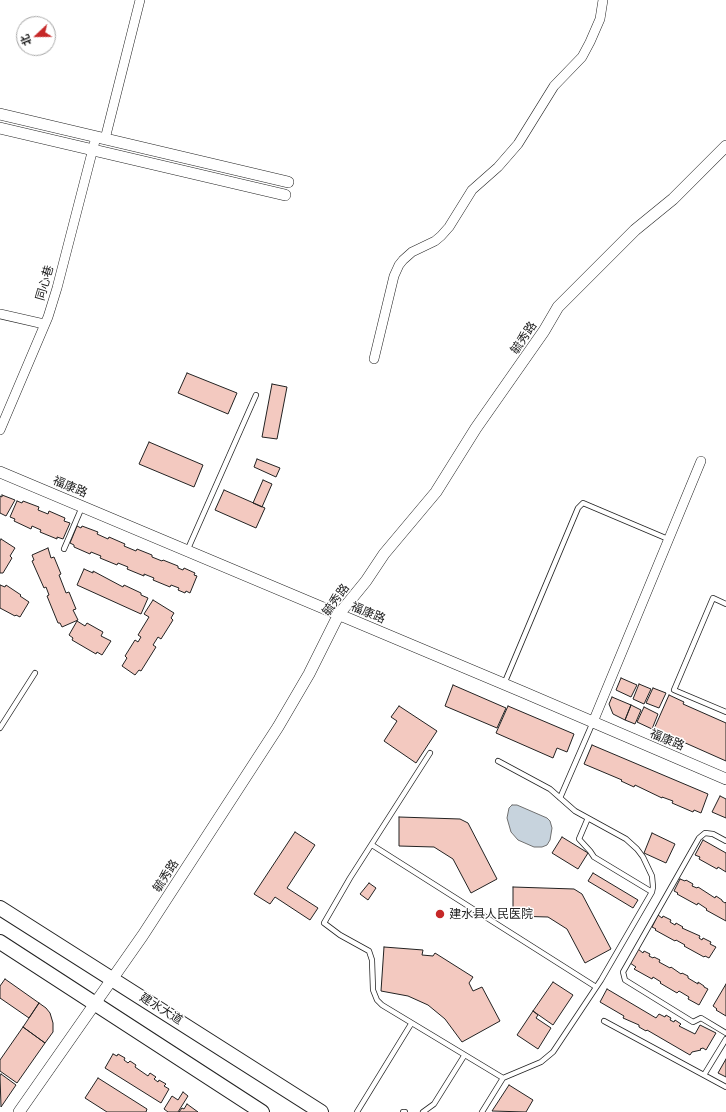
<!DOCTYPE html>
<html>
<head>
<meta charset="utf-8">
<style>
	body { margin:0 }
	#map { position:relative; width:726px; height:1112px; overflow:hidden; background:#fff; font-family:Montserrat,"Noto Sans SC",sans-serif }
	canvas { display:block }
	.north { position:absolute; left:16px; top:16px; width:40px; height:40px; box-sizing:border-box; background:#fff; border:1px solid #a7a7a7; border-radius:50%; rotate:248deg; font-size:11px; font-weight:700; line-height:16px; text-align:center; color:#222 }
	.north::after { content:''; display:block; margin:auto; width:14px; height:18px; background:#c62828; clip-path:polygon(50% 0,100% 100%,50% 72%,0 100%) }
</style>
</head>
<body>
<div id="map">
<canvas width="726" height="1112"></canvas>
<div class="north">北</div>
</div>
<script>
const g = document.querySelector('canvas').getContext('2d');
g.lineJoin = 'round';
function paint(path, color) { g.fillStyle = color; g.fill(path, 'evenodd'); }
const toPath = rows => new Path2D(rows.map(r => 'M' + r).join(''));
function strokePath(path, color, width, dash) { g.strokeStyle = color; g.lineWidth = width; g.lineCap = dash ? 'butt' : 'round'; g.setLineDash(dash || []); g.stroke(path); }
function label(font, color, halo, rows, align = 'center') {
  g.font = font + ' Montserrat,"Noto Sans SC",sans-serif'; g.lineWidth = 3; g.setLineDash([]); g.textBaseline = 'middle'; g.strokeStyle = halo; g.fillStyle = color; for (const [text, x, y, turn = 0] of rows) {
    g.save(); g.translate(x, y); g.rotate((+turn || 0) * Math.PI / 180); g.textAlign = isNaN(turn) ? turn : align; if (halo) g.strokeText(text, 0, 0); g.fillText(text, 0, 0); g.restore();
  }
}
const water = toPath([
	[512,805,517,805,547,818,550,821,552,828,550,840,547,845,542,847,534,847,518,840,511,832,507,818,509,808,512,805]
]);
const building = toPath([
	[187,373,237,393,228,414,178,393,187,373],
	[272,384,287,387,277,439,262,437,272,384],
	[149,442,203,465,194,487,139,464,149,442],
	[257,459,280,468,276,477,254,467,257,459],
	[263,480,272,484,262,507,253,503,263,480],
	[224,490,265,508,256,528,215,510,224,490],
	[2,495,15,500,6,516,0,513,0,496,2,497,2,495],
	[17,501,22,503,23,501,39,507,38,510,48,514,49,511,65,518,64,521,70,523,63,539,57,537,57,539,40,532,41,530,32,526,31,529,14,521,15,519,10,517,17,501],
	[77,526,81,528,82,526,98,532,97,534,108,539,109,537,125,544,124,546,136,551,137,549,152,555,152,557,162,561,163,560,178,566,178,568,183,570,184,568,195,573,194,575,197,576,190,593,186,591,185,593,178,590,179,588,171,585,170,587,153,580,154,578,144,574,144,576,127,569,128,567,118,563,117,565,100,558,101,556,91,552,90,554,74,547,74,545,70,543,77,526],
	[1,539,15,548,10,556,12,558,3,573,0,573,0,541,1,539],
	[48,548,51,558,54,557,61,574,59,575,66,593,69,592,76,609,73,610,78,620,62,627,60,623,58,623,47,596,49,595,46,587,44,588,32,561,34,560,32,555,48,548],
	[84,569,93,573,93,571,123,587,124,585,141,593,141,595,148,598,141,614,77,585,84,569],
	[0,585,5,587,6,585,21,595,20,596,29,602,20,617,16,615,15,616,0,608,0,585],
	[153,600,174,613,171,618,173,620,161,639,158,637,153,645,156,647,141,671,139,670,135,675,122,666,127,658,125,656,135,640,138,642,141,637,138,635,149,617,144,614,153,600],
	[77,621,85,626,87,623,103,632,101,636,111,641,102,655,97,652,96,654,72,640,73,638,69,635,77,621],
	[621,678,637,685,631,697,616,690,621,678],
	[639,684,651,689,644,704,633,699,639,684],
	[453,685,506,708,497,728,445,706,453,685],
	[653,688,666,693,659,708,646,703,653,688],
	[669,695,684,702,683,704,726,723,726,761,654,729,669,695],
	[612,697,631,705,625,720,613,714,609,704,612,697],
	[631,705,641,710,635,724,625,720,631,705],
	[399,706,437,731,416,763,384,741,397,721,391,717,399,706],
	[508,706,574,734,567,752,557,748,553,758,496,733,508,706],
	[644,707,658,714,652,729,637,722,644,707],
	[592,745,708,794,701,813,694,810,693,812,672,803,673,801,662,797,662,798,635,785,634,787,621,781,622,780,584,764,592,745],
	[720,796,726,799,726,818,712,812,720,796],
	[399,817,460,819,468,823,497,879,471,893,453,859,434,847,399,846,399,817],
	[295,832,315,845,287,888,318,908,310,920,275,897,270,904,254,894,295,832],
	[652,833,675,844,666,863,644,853,652,833],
	[562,837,588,853,578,869,552,853,562,837],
	[703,840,726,853,726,872,718,867,717,869,699,859,700,857,695,855,703,840],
	[593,873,638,900,633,908,588,881,593,873],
	[680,879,685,881,686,880,693,884,692,886,697,888,698,887,715,898,716,896,722,900,722,901,725,903,726,902,726,921,706,910,707,909,698,903,697,905,677,894,678,893,674,891,680,879],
	[369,883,376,888,368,900,360,894,369,883],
	[513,887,574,889,582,894,611,949,585,963,567,929,548,917,513,916,513,887],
	[658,915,662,918,663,916,671,920,670,922,675,925,676,923,683,927,682,928,700,936,699,938,702,940,703,938,711,942,710,944,716,947,709,958,705,956,704,957,684,946,685,945,676,940,675,941,655,930,656,929,652,927,658,915],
	[384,947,423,950,422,955,433,956,435,953,473,977,469,983,473,991,482,987,500,1021,462,1042,445,1019,428,1005,408,996,381,991,384,947],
	[638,949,643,953,644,951,650,954,649,956,653,958,654,957,660,960,659,962,670,968,671,967,681,974,682,973,688,976,688,978,698,984,698,982,704,986,704,987,708,989,699,1005,688,999,689,997,679,991,677,993,660,983,661,982,653,977,652,979,634,969,636,967,630,963,638,949],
	[5,979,39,1003,29,1018,0,998,0,986,5,979],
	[553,982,573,995,553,1025,533,1011,553,982],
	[726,984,726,1016,716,1010,717,1009,713,1006,726,984],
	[607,989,656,1018,659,1014,665,1017,666,1015,671,1018,670,1020,674,1022,675,1020,681,1024,679,1026,695,1034,700,1025,716,1033,706,1050,703,1048,700,1049,701,1050,692,1052,690,1055,647,1030,646,1031,639,1027,639,1025,623,1018,624,1016,600,1002,607,989],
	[39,1003,46,1008,50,1013,53,1023,53,1032,45,1043,23,1027,39,1003],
	[533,1011,538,1015,536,1018,551,1028,538,1049,517,1035,533,1011],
	[23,1027,45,1043,17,1083,0,1071,0,1060,23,1027],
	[113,1054,117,1056,118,1054,125,1058,124,1060,128,1063,130,1061,136,1065,135,1067,148,1076,150,1073,156,1077,154,1079,158,1082,159,1080,166,1084,164,1086,169,1089,161,1103,105,1068,113,1054],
	[726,1059,726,1077,718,1073,726,1059],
	[1,1074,16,1085,1,1107,0,1076,1,1074],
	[98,1078,147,1109,146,1112,107,1112,85,1098,98,1078],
	[509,1085,533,1100,526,1112,492,1111,509,1085],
	[183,1092,188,1096,178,1112,168,1112,164,1109,172,1096,178,1100,183,1092],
	[187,1104,198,1112,179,1112,182,1108,184,1109,187,1104]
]);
const service = toPath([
	[64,549,82,507],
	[187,551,256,395],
	[726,604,713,598,674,690,726,712],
	[504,684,578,508,583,503,668,539],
	[0,728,35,673],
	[430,753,350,878,324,923,340,935,369,951,372,960,373,990,377,1000,382,1005,503,1078],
	[560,798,593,722],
	[588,818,579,839,590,851,594,857,652,892],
	[726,841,713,834,705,833,699,838,623,972,625,980,693,1022,701,1018,726,1033],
	[372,845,596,987],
	[604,1021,726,1087],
	[704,1075,726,1039],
	[357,1112,411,1024],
	[403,1112,405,1112],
	[423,1112,434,1104,464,1056],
	[482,1112,503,1078,541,1062,553,1052,601,980,652,892,653,887,652,876,643,857,637,849,626,839,575,811,550,789,498,761]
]);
const minor = toPath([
	[105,139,140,0],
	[0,314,44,324],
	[374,359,394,276,399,265,403,260,412,252,435,241,441,236,449,227,472,190,498,167,518,144,554,86,582,57,590,42,600,19,603,0],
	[0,430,48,317,57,288,96,137],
	[593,722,701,461]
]);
const tertiary = toPath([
	[0,114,288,182],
	[0,128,285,195],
	[0,472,523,692,726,779],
	[19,1112,143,935,278,727,309,674,339,614,366,581,384,554,436,492,476,428,544,331,558,307,635,230,673,199,726,146]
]);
const primary = toPath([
	[0,908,321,1112],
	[0,942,262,1112]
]);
const markers = [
	[440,914,5,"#c62828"]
];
const streetNames = [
	["同心巷",45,283,-74],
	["毓秀路",524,338,-56],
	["福康路",70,487,23],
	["毓秀路",336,600,-54],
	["福康路",368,613,23],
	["福康路",667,740,23],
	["毓秀路",166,876,-57],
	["建水大道",161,1009,32]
];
const poiNames = [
	["建水县人民医院",449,914]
];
paint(water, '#c7d3dd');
strokePath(water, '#6f6f6f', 1);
paint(building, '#f3c9c0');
strokePath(building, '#222', 1);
strokePath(service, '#222', 6);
strokePath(minor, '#222', 10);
strokePath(tertiary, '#222', 12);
strokePath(primary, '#222', 16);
strokePath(service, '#fff', 4.5);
strokePath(minor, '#fff', 9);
strokePath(tertiary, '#fff', 11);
strokePath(primary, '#fff', 14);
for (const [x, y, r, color] of markers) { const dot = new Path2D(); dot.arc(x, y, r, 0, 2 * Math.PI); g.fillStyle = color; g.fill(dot); strokePath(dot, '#fff', 1.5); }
label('12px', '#222', '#fff', streetNames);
label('12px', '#222', '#fff', poiNames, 'left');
</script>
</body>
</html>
